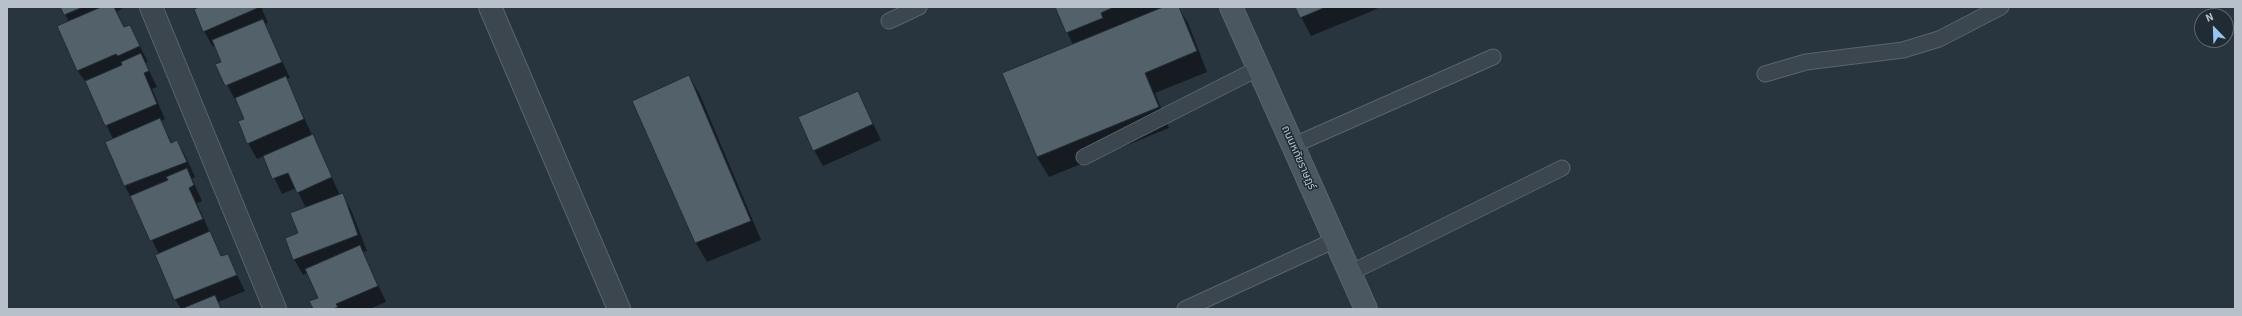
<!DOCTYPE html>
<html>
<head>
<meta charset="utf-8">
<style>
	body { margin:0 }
	#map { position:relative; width:2242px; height:316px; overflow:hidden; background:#28343e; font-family:"Source Sans 3",sans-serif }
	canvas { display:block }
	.frame { position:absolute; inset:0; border:8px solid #b8c1c9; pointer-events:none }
	.north { position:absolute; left:2194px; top:8px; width:40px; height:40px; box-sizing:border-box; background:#202b33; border:1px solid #5d676f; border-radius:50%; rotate:337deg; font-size:11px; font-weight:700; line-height:16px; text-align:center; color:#b8c1c9 }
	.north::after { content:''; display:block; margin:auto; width:14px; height:18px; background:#97c5ef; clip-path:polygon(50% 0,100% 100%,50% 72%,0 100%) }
</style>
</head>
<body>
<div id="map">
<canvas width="2242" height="316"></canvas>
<div class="frame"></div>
<div class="north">N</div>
</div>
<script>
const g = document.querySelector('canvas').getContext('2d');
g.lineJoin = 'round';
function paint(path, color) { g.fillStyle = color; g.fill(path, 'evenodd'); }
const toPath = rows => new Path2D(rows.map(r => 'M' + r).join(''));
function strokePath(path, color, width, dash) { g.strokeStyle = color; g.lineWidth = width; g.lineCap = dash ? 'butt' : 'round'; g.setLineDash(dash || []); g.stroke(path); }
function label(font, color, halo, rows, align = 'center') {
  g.font = font + ' "Source Sans 3","Noto Sans Thai",sans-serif'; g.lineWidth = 3; g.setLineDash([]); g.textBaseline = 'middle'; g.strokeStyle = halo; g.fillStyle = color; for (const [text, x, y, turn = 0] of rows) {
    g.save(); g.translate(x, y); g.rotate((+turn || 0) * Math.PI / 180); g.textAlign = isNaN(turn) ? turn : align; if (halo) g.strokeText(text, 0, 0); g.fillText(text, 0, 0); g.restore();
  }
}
const shadow = toPath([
	[61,7,124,7,117,12,125,28,129,26,148,62,145,63,157,87,152,89,165,119,161,121,172,143,177,141,186,157,195,177,192,179,202,201,197,203,210,233,222,257,227,255,245,291,218,302,222,309,181,309,175,299,159,254,125,186,113,139,88,86,78,71,69,22],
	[201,7,261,7,268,23,265,24,290,78,286,79,340,195,342,194,351,210,367,251,363,252,386,302,369,309,314,309,319,298,308,273,303,275,294,259,306,208,296,188,282,194,264,156,257,159,248,143,245,119,217,65,223,62,216,45,213,47,204,31],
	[1056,7,1178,7,1188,23,1207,72,1155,93,1169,128,1049,177,1037,157,1003,74,1073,45],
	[1296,7,1376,7,1377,9,1311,36],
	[689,76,700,95,761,240,707,262,696,243,633,101],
	[858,92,881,140,823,166,814,150]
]);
const building = toPath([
	[60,7,83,7,64,15,60,7],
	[101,7,114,7,124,27,130,25,140,46,118,56,116,54,77,71,57,26,101,7],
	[199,7,260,7,203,32,194,9,199,7],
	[1055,7,1114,7,1101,13,1103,18,1066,33,1055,7],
	[1163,7,1179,7,1197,51,1145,73,1159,107,1037,157,1002,73,1163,7],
	[1295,7,1326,7,1300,18,1295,7],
	[263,19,282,62,225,86,215,64,221,62,212,40,263,19],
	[141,53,149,71,144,73,157,104,105,126,85,81,122,65,121,62,141,53],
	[689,75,751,221,695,243,632,101,689,75],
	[286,76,304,119,247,144,238,121,244,119,235,98,286,76],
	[858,91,873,124,813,151,798,117,858,91],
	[160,118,171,143,177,140,187,162,124,186,105,142,160,118],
	[313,134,332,177,297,193,288,173,272,179,263,156,313,134],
	[187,168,194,185,189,188,203,219,150,241,130,196,168,180,166,177,187,168],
	[343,193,358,235,293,260,285,238,298,233,290,213,343,193],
	[210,231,221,256,228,254,237,275,174,300,155,255,210,231],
	[360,245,378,286,336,304,338,307,333,309,313,309,309,301,318,298,305,269,360,245],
	[215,295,221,309,181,309,215,295]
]);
const service = toPath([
	[889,21,919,7],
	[1765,74,1806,62,1903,50,1939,39,2001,7],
	[1292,146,1493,57],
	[1084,157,1259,68],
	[1350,273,1562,168],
	[1185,309,1335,240]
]);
const minor = toPath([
	[151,7,275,309],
	[490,7,619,309]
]);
const secondary = toPath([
	[1231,7,1366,309]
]);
const streetNames = [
	["ถนนหทัยราษฎร์",1298,158,66]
];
paint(shadow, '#0007');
paint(building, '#53616b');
strokePath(building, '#222d35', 1);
strokePath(service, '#59646c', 17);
strokePath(minor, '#59646c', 24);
strokePath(secondary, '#59646c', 24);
strokePath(service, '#3b464e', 15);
strokePath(minor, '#3b464e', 22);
strokePath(secondary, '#4a5660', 22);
label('11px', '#b8c1c9', '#202b33', streetNames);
</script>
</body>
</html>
